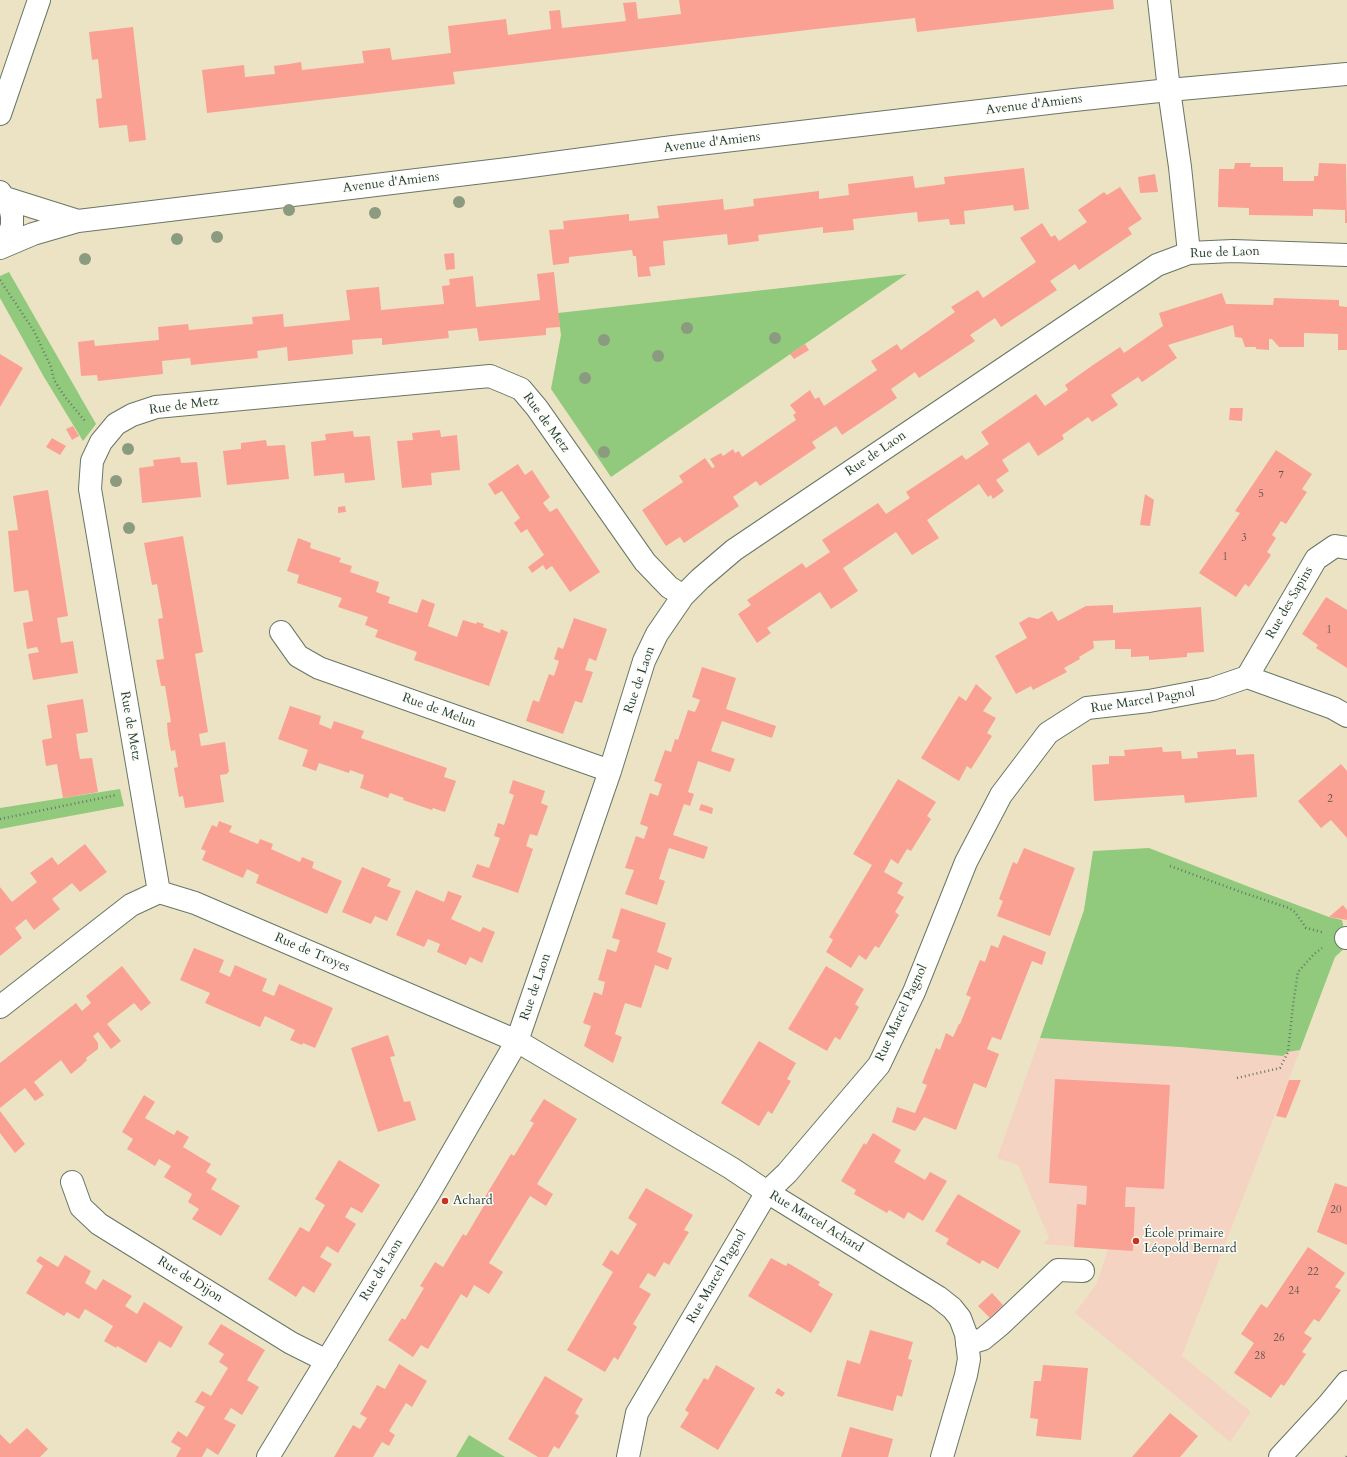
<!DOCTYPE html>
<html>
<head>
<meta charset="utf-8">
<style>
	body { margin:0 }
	canvas { display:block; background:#ece3c4 }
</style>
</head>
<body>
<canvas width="1347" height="1457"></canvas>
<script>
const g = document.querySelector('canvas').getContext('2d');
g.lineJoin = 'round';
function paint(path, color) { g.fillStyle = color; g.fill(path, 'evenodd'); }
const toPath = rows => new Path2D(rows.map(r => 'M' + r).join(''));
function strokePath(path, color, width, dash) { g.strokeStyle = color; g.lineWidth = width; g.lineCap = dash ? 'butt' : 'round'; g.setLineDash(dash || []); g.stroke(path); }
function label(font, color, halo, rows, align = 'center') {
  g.font = font + ' Cardo,serif'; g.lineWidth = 3; g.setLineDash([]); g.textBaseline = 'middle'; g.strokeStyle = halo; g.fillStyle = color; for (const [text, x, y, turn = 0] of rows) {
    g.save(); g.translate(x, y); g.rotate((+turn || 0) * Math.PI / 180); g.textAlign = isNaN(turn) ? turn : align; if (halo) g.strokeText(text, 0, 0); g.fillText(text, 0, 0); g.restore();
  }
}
const built = toPath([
	[1040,1038,1180,1047,1283,1056,1288,1052,1300,1050,1182,1356,1251,1412,1230,1442,1146,1371,1075,1313,1097,1283,1108,1249,1043,1244,1049,1238,1018,1165,997,1158]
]);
const green = toPath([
	[9,272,96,424,83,441,44,377,0,298,0,276],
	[907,274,611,477,551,389,561,335,558,313],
	[120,789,124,806,0,829,0,808],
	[1149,848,1252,888,1329,917,1342,920,1347,946,1335,957,1300,1050,1288,1052,1283,1056,1180,1047,1040,1038,1084,910,1093,851],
	[469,1435,505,1457,456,1457]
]);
const building = toPath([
	[679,0,1113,0,1114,9,917,32,915,18,816,29,453,72,455,84,207,113,202,70,244,65,245,77,275,74,274,66,289,64,301,62,302,70,364,63,362,51,390,48,392,60,451,53,448,26,506,19,508,35,551,29,549,11,560,10,562,28,626,21,623,3,636,2,638,19,681,14],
	[133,27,146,140,129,142,127,125,99,128,96,99,102,98,98,59,92,60,89,32],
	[1235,163,1251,163,1250,167,1283,167,1283,181,1314,181,1314,176,1318,176,1319,163,1346,164,1347,223,1345,223,1345,210,1313,209,1313,216,1249,215,1249,208,1218,207,1219,169,1234,169],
	[1024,168,1029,209,1014,211,1013,205,964,211,965,224,950,225,949,219,918,222,917,212,853,219,854,230,823,233,823,227,758,235,759,241,728,245,727,234,663,241,665,265,649,267,651,276,638,277,636,256,633,256,632,250,569,257,569,263,553,265,549,230,564,229,563,221,629,214,629,221,659,218,657,206,723,199,724,210,754,206,753,199,819,191,819,199,849,195,848,184,913,176,915,188,945,184,944,177],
	[1155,174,1158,192,1140,193,1138,177],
	[1120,187,1142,219,1128,228,1132,234,1079,270,1075,264,1050,281,1057,290,1001,327,995,318,970,335,975,341,948,359,919,378,915,372,891,389,897,398,842,435,836,426,812,442,816,448,760,486,756,481,733,497,739,506,684,543,680,537,666,546,642,510,683,482,679,476,705,458,712,468,715,467,710,459,721,453,723,456,733,449,735,453,739,451,742,457,796,420,793,415,796,413,790,405,810,390,815,399,819,397,824,406,877,370,871,361,897,344,901,350,955,312,951,307,978,290,983,298,1036,262,1020,238,1042,223,1051,237,1055,235,1059,241,1087,222,1078,210,1104,192,1107,195],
	[454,253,455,269,446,270,444,254],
	[554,272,560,327,546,328,546,335,479,341,477,328,448,331,449,338,382,345,382,338,352,340,353,354,288,361,287,347,257,351,258,358,191,365,190,358,162,361,163,374,98,381,97,375,81,376,78,342,94,340,95,346,159,340,158,327,188,324,189,330,253,324,252,317,283,314,284,327,350,320,346,290,379,287,381,310,444,304,442,286,450,285,449,279,473,276,476,307,540,300,537,274],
	[1222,293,1226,304,1273,305,1274,298,1339,300,1339,306,1347,307,1347,350,1338,350,1338,334,1304,333,1304,347,1279,347,1272,339,1269,339,1269,350,1256,349,1256,347,1245,347,1242,338,1235,337,1233,325,1168,345,1177,358,1142,382,1138,377,1111,395,1118,405,1092,422,1088,417,1062,435,1064,439,1038,456,1029,442,1002,460,1009,471,996,480,1004,491,993,499,991,495,988,497,979,484,927,520,939,538,912,555,896,532,843,568,858,591,831,609,820,592,767,628,771,633,757,643,738,614,751,605,747,600,802,563,806,568,830,552,822,540,878,503,886,514,910,498,906,492,962,455,966,460,989,444,981,432,1036,394,1045,406,1068,390,1065,385,1093,365,1120,347,1124,353,1163,326,1159,313],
	[805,344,809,350,794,359,790,354],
	[0,354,23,368,0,407],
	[1230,408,1243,408,1242,421,1229,420],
	[73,426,79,436,72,440,66,429],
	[440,430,441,437,457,435,460,470,431,473,432,485,402,488,397,441,413,440,412,433],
	[353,431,354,437,370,436,375,480,345,483,344,473,314,476,311,442,326,440,325,434],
	[52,438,66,446,60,455,46,447],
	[266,440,267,446,285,445,289,479,227,485,223,451,241,449,241,443],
	[1276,450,1312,474,1302,489,1307,492,1286,524,1281,521,1272,535,1276,538,1267,552,1271,555,1249,587,1245,584,1236,597,1199,573,1240,513,1235,511],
	[180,457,181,463,197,462,201,497,142,503,139,468,154,466,153,460],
	[518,464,525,475,532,470,550,497,543,503,550,512,557,508,600,572,570,592,552,566,546,570,543,565,532,573,528,567,544,555,527,529,521,533,514,523,520,518,502,491,495,495,488,484],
	[48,490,68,616,57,618,61,643,73,641,78,673,33,680,28,654,39,652,37,647,27,649,23,623,33,621,28,590,14,592,8,531,18,530,13,496],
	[1145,494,1154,500,1150,526,1140,525],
	[345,506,346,512,338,513,338,507],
	[183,536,203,652,195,654,208,732,199,734,201,746,225,742,229,771,227,774,220,775,224,802,185,808,183,796,179,797,174,768,178,767,175,750,171,751,168,735,167,723,171,722,165,686,161,686,156,660,164,659,158,619,163,618,157,584,152,585,144,543],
	[298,538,311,543,310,548,341,558,339,562,352,566,350,572,379,582,376,592,390,597,388,603,417,613,422,599,435,604,428,626,457,637,463,620,476,624,477,622,484,624,483,627,500,633,501,629,508,632,489,686,414,660,417,652,375,637,378,630,365,625,368,617,338,607,342,598,297,583,299,575,287,571],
	[1326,597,1347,610,1347,668,1316,648,1318,645,1302,634],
	[1113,605,1113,613,1201,607,1204,652,1187,653,1187,657,1149,660,1149,656,1131,657,1131,649,1115,649,1115,640,1093,641,1094,648,1079,657,1080,659,1064,668,1067,672,1033,690,1031,686,1016,694,995,656,1027,638,1019,623,1029,617,1038,619,1052,611,1058,621,1086,606],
	[574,618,607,629,596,661,589,658,585,670,593,672,582,703,575,701,563,734,526,721,533,700,539,702,549,674,554,676,559,661,554,659,558,647,563,649],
	[702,667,736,678,726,709,776,726,772,738,722,721,711,751,735,759,730,772,698,761,688,792,694,794,690,806,684,804,673,835,708,847,704,859,669,848,659,879,665,881,657,905,625,894,634,870,625,868,636,836,644,839,648,827,640,824,650,793,658,796,662,784,654,781,665,750,671,752,675,739,678,740,688,710,695,712,700,700,692,697],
	[976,684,992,698,983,711,996,718,987,733,992,736,971,769,967,766,959,781,921,758,959,696,966,701],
	[83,699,88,732,76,734,78,748,80,759,92,758,98,792,63,798,57,764,46,766,42,740,52,738,47,705],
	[290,706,321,716,319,724,331,729,334,721,364,731,361,738,447,768,444,777,456,781,445,812,433,808,432,810,403,800,404,798,390,793,388,798,360,788,364,775,350,770,349,773,319,763,316,771,302,766,308,750,278,739],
	[1162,747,1163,752,1181,751,1182,759,1198,758,1197,752,1236,749,1236,755,1254,754,1257,797,1185,803,1184,795,1094,801,1092,765,1109,764,1109,756,1125,756,1124,750],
	[1341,764,1347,771,1347,838,1331,820,1321,828,1298,801],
	[898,779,936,802,927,816,931,819,911,851,907,849,898,864,891,859,884,872,903,883,897,893,904,897,895,912,899,915,879,948,875,946,866,960,859,955,851,968,826,952,833,940,829,937,872,865,853,854],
	[513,780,545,791,541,803,548,806,537,836,530,834,526,846,533,849,518,893,472,877,477,864,489,868,500,838,494,836,498,823,504,825,514,795,509,793],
	[701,804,713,808,712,814,699,810],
	[219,821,232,826,229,832,258,844,260,839,273,844,271,849,300,862,302,857,314,862,312,868,342,881,327,914,256,883,259,875,247,869,243,878,202,860,206,851,201,849,212,825,217,827],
	[85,844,107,872,80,892,72,883,52,899,60,909,34,930,26,919,15,928,22,938,0,956,0,887,12,902,37,882,30,873,52,857,58,865],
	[1024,848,1075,868,1050,936,997,916,1003,901,999,899,1013,862,1017,864],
	[362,867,391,879,387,886,401,891,387,921,375,916,371,924,342,912],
	[416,890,444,902,448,891,462,896,451,919,480,932,483,927,495,932,482,963,470,957,466,965,437,952,440,944,428,939,424,947,396,935],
	[1343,905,1347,910,1347,920,1329,917],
	[621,908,666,923,657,952,672,958,668,970,655,965,641,1008,625,1003,615,1034,622,1037,613,1063,584,1046,591,1026,583,1023,594,992,602,995,605,982,598,980,607,949,616,952,620,940,612,938],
	[1003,935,1046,952,1042,965,1032,961,1001,1040,992,1037,987,1049,999,1054,986,1088,974,1083,956,1130,924,1117,915,1131,892,1122,897,1107,915,1113,927,1085,922,1083,936,1048,940,1050,946,1033,953,1037,959,1024,960,1024,971,997,966,995,980,960,985,962,991,945,998,948],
	[194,948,224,960,219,972,230,977,235,965,267,979,262,991,274,996,279,984,333,1008,315,1048,303,1043,302,1045,290,1040,295,1030,265,1016,260,1027,205,1003,210,993,180,980],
	[122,966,151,1003,141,1011,134,1003,107,1024,121,1041,111,1049,98,1032,93,1036,98,1043,98,1049,86,1058,87,1060,81,1066,71,1074,61,1060,34,1082,44,1095,35,1101,25,1088,0,1108,0,1063,76,1003,82,1011,91,1003,86,996],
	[826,966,864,989,855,1004,859,1007,840,1040,835,1037,827,1051,788,1029],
	[388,1035,395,1056,390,1057,404,1102,410,1101,416,1120,378,1132,351,1048],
	[759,1041,796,1063,787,1079,791,1081,772,1114,768,1111,759,1126,721,1103],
	[1055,1079,1170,1085,1164,1189,1126,1187,1125,1207,1135,1207,1133,1251,1074,1247,1077,1204,1086,1205,1087,1186,1049,1183],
	[1289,1080,1301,1080,1286,1118,1276,1116],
	[144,1095,155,1102,145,1118,174,1135,177,1130,189,1137,183,1147,211,1164,206,1172,217,1179,211,1189,240,1206,221,1236,192,1219,199,1209,188,1202,192,1194,164,1177,171,1166,159,1159,155,1166,127,1149,133,1139,122,1132],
	[544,1099,577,1119,537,1184,553,1194,546,1206,530,1196,489,1263,503,1272,489,1294,474,1285,467,1298,461,1294,428,1349,421,1345,413,1357,388,1340,402,1318,405,1320,415,1303,424,1288,420,1286,435,1262,443,1267,463,1234,466,1236,485,1204,482,1202,511,1154,514,1156,534,1123,530,1121],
	[0,1111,25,1144,15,1153,0,1133],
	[873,1133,901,1150,894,1162,925,1180,930,1172,947,1181,923,1221,908,1212,904,1219,889,1210,887,1213,854,1194,856,1190,841,1181,864,1143,866,1145],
	[339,1160,380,1185,362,1213,351,1207,345,1217,356,1224,338,1253,327,1246,320,1257,332,1264,314,1293,303,1286,296,1297,268,1279,300,1227,309,1232,325,1205,315,1199],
	[1335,1183,1347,1187,1347,1245,1317,1232],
	[646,1188,693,1215,684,1230,689,1232,669,1265,664,1262,655,1277,648,1273,639,1287,651,1294,633,1324,637,1327,618,1360,614,1357,605,1372,567,1350,613,1272,602,1265,611,1250,618,1255,637,1224,628,1218],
	[958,1194,1021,1231,998,1269,982,1260,980,1264,946,1244,949,1239,935,1231],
	[1308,1247,1345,1273,1335,1287,1341,1290,1319,1322,1314,1319,1304,1333,1312,1338,1302,1352,1306,1354,1284,1386,1281,1384,1271,1398,1234,1373,1254,1343,1241,1334,1261,1304,1267,1308],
	[65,1255,91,1271,85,1283,96,1290,103,1279,132,1296,125,1306,137,1314,144,1302,183,1327,171,1348,159,1341,146,1363,117,1346,116,1348,104,1341,113,1326,85,1309,79,1319,67,1312,64,1316,26,1293,43,1266,36,1261,40,1256,58,1267],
	[771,1258,786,1266,788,1263,820,1282,818,1285,833,1294,811,1333,748,1296],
	[992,1293,1003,1305,990,1318,978,1306],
	[221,1324,265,1350,247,1380,259,1387,242,1415,231,1408,224,1419,236,1425,218,1455,207,1448,202,1457,176,1457,181,1448,171,1442,178,1431,187,1437,205,1407,195,1402,202,1391,211,1396,228,1368,219,1362,224,1354,208,1344],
	[870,1330,913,1342,908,1359,912,1360,907,1378,902,1397,897,1395,893,1411,837,1396,847,1360,860,1364],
	[399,1364,427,1381,412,1407,406,1403,389,1431,395,1435,389,1446,382,1442,373,1457,334,1457,353,1425,360,1429,367,1418,360,1414,377,1385,385,1389],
	[716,1365,755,1388,718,1450,680,1427,689,1413,685,1410,704,1378,708,1380],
	[1043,1365,1088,1368,1081,1440,1036,1436,1038,1419,1030,1418,1034,1381,1041,1381],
	[545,1376,583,1399,575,1413,579,1416,559,1449,554,1446,548,1457,538,1457,508,1439],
	[778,1388,785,1393,782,1397,775,1393],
	[1170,1413,1198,1436,1180,1457,1132,1457],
	[850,1427,893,1439,888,1457,841,1457],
	[27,1428,48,1449,40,1457,0,1457,0,1434,10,1444]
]);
const path = toPath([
	[0,280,34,331,51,367,54,380,65,397,85,421],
	[0,819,116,795],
	[1170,866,1241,892,1289,908,1295,912,1306,928,1322,932],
	[1237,1078,1280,1068,1288,1052,1293,1005,1298,972,1314,954,1322,948],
	[1346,1457,1347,1456]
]);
const minor = toPath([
	[1159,0,1169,90,1180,167,1189,253],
	[281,632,298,656,319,668,610,771],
	[1247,677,1316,559,1335,546,1347,548],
	[1247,677,1333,708,1347,716],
	[159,892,195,903,517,1041,731,1168,767,1192,938,1297,952,1308,960,1318,966,1334,969,1359,966,1375,942,1457],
	[1346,938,1347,938],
	[0,1007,131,905,159,892,90,489,92,461,101,442,116,424,132,415,156,407,490,376,521,389,537,408,645,562,669,587,683,596],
	[72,1182,81,1207,99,1224,291,1343,327,1361],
	[967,1344,983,1339,1000,1325,1058,1270,1083,1271],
	[268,1457,429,1193,517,1041,610,771,644,661,657,634,683,596,700,579,734,550,1157,265,1189,253,1233,251,1347,255],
	[628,1457,637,1413,767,1192,787,1173,879,1065,914,992,966,862,1001,795,1048,733,1087,708,1149,701,1212,689,1247,677],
	[1280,1457,1328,1405,1347,1382]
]);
const major = toPath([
	[0,114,39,0],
	[0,192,10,207,12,216,12,226,8,236,0,246],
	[5,198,78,221],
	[0,248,33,234,78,221,516,168,673,147,1074,100,1169,90,1347,74]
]);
const trees = [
	[459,202],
	[289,210],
	[375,213],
	[217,237],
	[177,239],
	[85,259],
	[687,328],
	[775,338],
	[604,340],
	[658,356],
	[585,378],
	[128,449],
	[604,452],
	[116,481],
	[129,528]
];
const markers = [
	[445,1201,4,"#c8321e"],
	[1136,1241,4,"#c8321e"]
];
const numberNames = [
	["7",1281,475],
	["5",1261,494],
	["3",1244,538],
	["1",1225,557],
	["1",1329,630],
	["2",1330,799],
	["20",1336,1210],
	["22",1313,1272],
	["24",1294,1291],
	["26",1279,1338],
	["28",1260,1356]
];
const streetNames = [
	["Avenue d'Amiens",1034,105,-7],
	["Avenue d'Amiens",712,143,-7],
	["Avenue d'Amiens",391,183,-7],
	["Rue de Laon",1225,253,-2],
	["Rue de Metz",184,406,-8],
	["Rue de Metz",546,423,54],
	["Rue de Laon",876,454,-34],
	["Rue des Sapins",1290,603,-60],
	["Rue de Laon",640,680,-71],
	["Rue Marcel Pagnol",1143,701,-9],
	["Rue de Melun",439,711,20],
	["Rue de Metz",130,726,80],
	["Rue de Troyes",312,953,23],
	["Rue de Laon",536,987,-71],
	["Rue Marcel Pagnol",902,1013,-65],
	["Rue Marcel Achard",816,1222,31],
	["Rue de Laon",382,1270,-59],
	["Rue Marcel Pagnol",717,1277,-60],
	["Rue de Dijon",190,1280,32]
];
const poiNames = [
	["Achard",453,1201],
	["École primaire",1144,1234],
	["Léopold Bernard",1144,1249]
];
paint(built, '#f5d3c2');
paint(green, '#91ca7d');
paint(building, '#faa194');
strokePath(minor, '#677766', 24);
strokePath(major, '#677766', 24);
strokePath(path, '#677766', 2.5, [1, 3]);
strokePath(minor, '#fff', 22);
strokePath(major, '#fff', 22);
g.fillStyle = '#8b9b7f';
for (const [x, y] of trees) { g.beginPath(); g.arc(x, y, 6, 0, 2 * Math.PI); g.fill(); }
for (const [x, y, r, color] of markers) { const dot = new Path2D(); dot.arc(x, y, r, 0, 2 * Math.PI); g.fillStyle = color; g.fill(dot); strokePath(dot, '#fdfcf7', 1.5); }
label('11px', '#56564c', null, numberNames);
label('13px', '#1f3d34', '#fdfcf7', streetNames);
label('13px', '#1f3d34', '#fdfcf7', poiNames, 'left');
</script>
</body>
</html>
